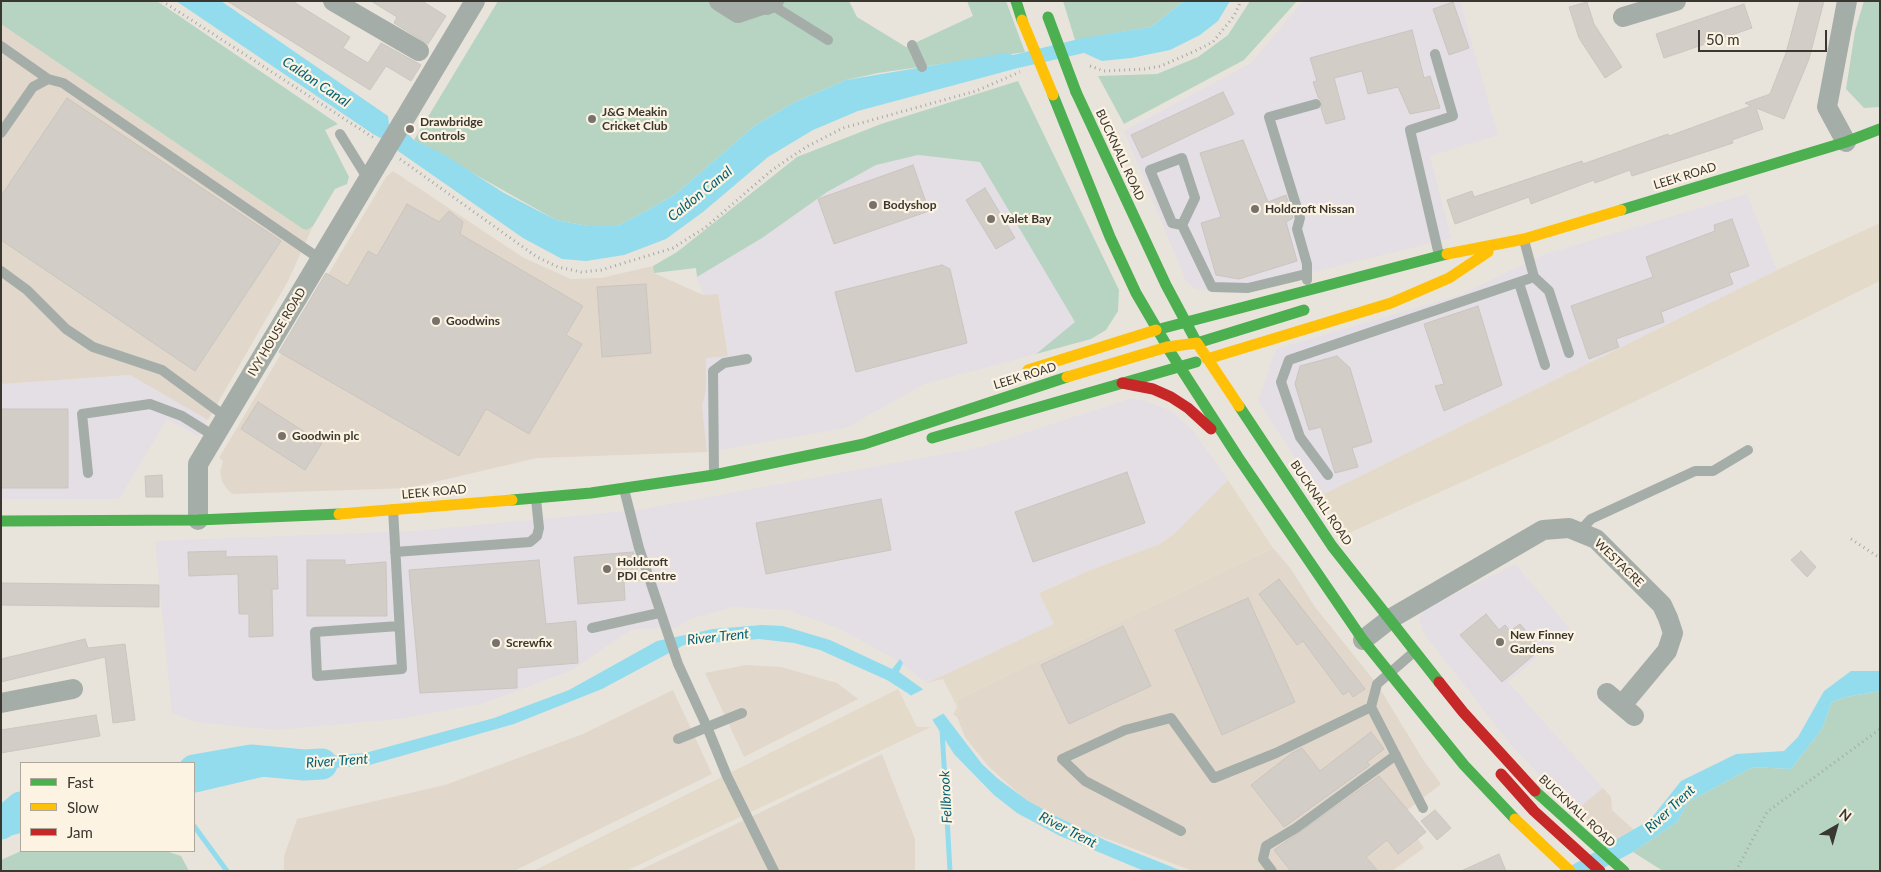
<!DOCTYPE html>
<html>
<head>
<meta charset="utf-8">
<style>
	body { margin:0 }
	#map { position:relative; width:1881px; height:872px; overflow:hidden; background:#e9e4db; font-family:Lato,sans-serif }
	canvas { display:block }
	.frame { position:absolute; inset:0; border:2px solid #3a3630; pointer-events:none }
	.legend { position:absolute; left:20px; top:762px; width:175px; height:90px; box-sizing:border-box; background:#fcf3e2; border:1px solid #aea79b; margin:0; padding:6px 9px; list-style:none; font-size:15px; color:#3a3630 }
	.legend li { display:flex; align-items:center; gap:10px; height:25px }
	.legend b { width:25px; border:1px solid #aea79b }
	.north { position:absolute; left:1811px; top:802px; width:50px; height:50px; -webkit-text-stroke:4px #fcf3e2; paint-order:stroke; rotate:38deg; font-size:14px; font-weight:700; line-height:20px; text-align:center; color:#3a3630 }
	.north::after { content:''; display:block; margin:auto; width:18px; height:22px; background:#3a3630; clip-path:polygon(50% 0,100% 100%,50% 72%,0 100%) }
	.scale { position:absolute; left:1698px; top:30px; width:129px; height:22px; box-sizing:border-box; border:2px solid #3a3630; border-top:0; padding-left:6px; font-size:15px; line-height:18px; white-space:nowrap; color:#3a3630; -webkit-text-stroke:4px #fcf3e2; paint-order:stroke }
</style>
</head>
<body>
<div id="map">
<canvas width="1881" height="872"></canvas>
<div class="frame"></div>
<ul class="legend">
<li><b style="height:6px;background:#4caf50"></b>Fast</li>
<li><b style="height:6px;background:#ffc107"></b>Slow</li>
<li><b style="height:6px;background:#c62828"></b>Jam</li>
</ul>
<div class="north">N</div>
<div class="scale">50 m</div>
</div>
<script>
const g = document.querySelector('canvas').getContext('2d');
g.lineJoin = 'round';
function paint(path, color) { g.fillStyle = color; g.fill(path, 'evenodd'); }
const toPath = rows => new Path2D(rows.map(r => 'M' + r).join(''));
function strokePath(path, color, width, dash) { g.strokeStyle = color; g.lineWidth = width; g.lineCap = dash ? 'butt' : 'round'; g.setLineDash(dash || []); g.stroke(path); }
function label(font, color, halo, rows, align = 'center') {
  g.font = font + ' Lato,sans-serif'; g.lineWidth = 4.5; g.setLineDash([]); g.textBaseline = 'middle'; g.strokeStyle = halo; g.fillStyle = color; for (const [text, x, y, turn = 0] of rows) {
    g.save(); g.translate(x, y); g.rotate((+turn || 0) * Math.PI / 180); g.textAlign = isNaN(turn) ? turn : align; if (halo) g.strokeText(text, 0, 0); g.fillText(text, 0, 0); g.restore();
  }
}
const commercial = toPath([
	[1303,1,1460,1,1498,135,1430,156,1451,238,1233,292,1196,289,1186,281,1124,131,1251,63],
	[918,155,980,162,1076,322,1036,354,924,384,846,428,707,452,702,405,706,391,706,358,728,355,718,294,703,295,697,277,762,238,827,192,876,165],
	[1747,194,1777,270,1320,496,1258,401,1276,349,1460,295,1545,254],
	[130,375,208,420,198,436,167,419,119,499,1,499,1,384],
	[1129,399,1146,401,1171,411,1194,432,1228,480,1175,533,1160,544,1088,571,1039,592,1055,624,927,683,895,659,838,628,788,610,733,607,690,619,676,628,632,629,570,671,481,704,398,719,276,730,196,722,172,713,155,541,413,531,638,510,982,447],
	[1515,564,1570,629,1508,682,1603,788,1575,811,1511,745,1423,632,1419,618,1425,609]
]);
const industrial = toPath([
	[1,24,303,229,307,230,313,226,288,281,208,420,130,375,1,384],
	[393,171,524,258,571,279,601,278,653,266,654,273,703,295,718,294,728,356,706,358,706,391,702,405,707,452,537,458,409,488,232,494,227,489,222,482,220,472,223,461,219,458,386,177],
	[1273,548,1291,569,1315,607,1377,684,1424,761,1441,784,1401,815,1424,848,1392,871,1193,871,1086,831,1027,801,989,767,965,737,957,717,953,714,960,710,956,700],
	[746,665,781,667,837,683,858,699,744,757,705,673],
	[673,690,712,774,514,871,284,871,284,856,297,819,445,785,583,734],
	[882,754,915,839,915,871,638,871],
	[1603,788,1611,797,1612,810,1634,830,1618,840,1575,811]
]);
const built = toPath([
	[1880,223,1880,281,1700,370,1551,442,1347,534,1320,496,1777,270],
	[1228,480,1273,548,956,700,961,710,953,714,957,707,943,679,927,683,1054,624,1039,593,1088,571,1160,544,1175,533],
	[898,689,917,727,931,727,626,871,533,871]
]);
const green = toPath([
	[1,1,157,1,338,124,325,130,349,177,347,184,335,189,313,226,307,230,303,229,1,24],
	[498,1,849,1,857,17,906,47,973,16,967,1,1006,1,1025,52,878,73,846,80,793,103,753,127,677,193,648,210,617,226,588,226,556,220,414,140],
	[1063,1,1184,1,1151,27,1075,40],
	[1250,1,1297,1,1244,60,1124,124,1098,76,1157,74,1198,57,1228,35],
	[1864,1,1880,1,1880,107,1864,108,1846,89,1855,31],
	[1018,81,1119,290,1118,311,1106,330,1091,339,1036,354,1075,322,980,162,918,155,876,165,827,192,762,238,697,277,696,268,654,273,653,266,677,252,797,157,881,124],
	[1880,691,1880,871,1663,871,1633,852,1677,822,1688,802,1753,767,1791,769,1822,729,1832,702,1846,697],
	[21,851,166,851,181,856,189,871,1,871,1,860]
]);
const water = toPath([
	[176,1,221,1,388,116,389,124,403,133,406,132,414,140,443,154,504,193,556,220,588,226,617,226,648,210,677,193,753,127,793,103,846,80,1006,53,1013,55,1083,38,1151,27,1184,1,1230,1,1218,21,1200,35,1170,50,1131,58,1102,61,1084,53,1018,68,858,111,813,130,768,157,703,212,666,239,624,255,586,261,562,259,523,238,398,151,395,146,373,134],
	[762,625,783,626,830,640,892,669,900,659,903,663,899,672,927,692,982,764,997,778,1028,801,1056,816,1107,841,1182,871,1144,871,1060,836,1017,813,994,795,954,754,930,716,909,694,887,680,820,650,794,643,759,639,684,645,602,689,514,724,366,766,292,770,194,793,194,782,298,758,365,753,494,718,569,690,657,641,713,629],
	[1851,671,1880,671,1880,691,1846,697,1832,702,1822,729,1791,769,1753,767,1688,802,1677,822,1633,852,1598,871,1562,871,1650,820,1681,781,1736,754,1784,751,1798,737,1824,691],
	[21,821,21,833,1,838,1,825]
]);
const pier = toPath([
	[926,688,946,712,930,721,908,697]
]);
const stream = toPath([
	[942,729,950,871],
	[194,826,227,871]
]);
const river = toPath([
	[194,770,251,760,304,765,322,764],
	[1,824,21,807]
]);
const building = toPath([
	[227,1,292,1,350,37,343,48,368,63,381,43,421,65,411,81,386,66,370,90,227,1],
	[371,1,422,1,446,16,428,44,394,23,397,17,371,1],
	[1800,1,1824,1,1809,59,1784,119,1756,108,1763,129,1732,140,1733,143,1632,176,1630,170,1595,183,1594,180,1531,204,1529,197,1455,224,1447,200,1472,191,1474,197,1582,161,1583,164,1668,134,1669,136,1751,106,1745,103,1770,94,1786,53,1800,1],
	[1453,2,1469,48,1449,55,1433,9,1453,2],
	[1587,2,1594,24,1622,67,1605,78,1579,38,1569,7,1587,2],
	[1744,4,1752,28,1664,58,1656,34,1744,4],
	[1412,30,1424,78,1430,76,1440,108,1410,114,1398,87,1368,94,1362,71,1334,78,1345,119,1326,124,1321,108,1322,102,1318,97,1313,82,1317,81,1310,58,1412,30],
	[1223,92,1234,114,1142,158,1131,135,1223,92],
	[67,98,281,241,195,371,1,240,1,196,67,98],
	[1243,140,1268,202,1286,195,1293,218,1286,222,1297,261,1239,279,1216,275,1201,223,1221,217,1200,153,1243,140],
	[913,165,929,211,834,244,818,199,913,165],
	[985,188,1015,238,996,249,966,200,985,188],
	[407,204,439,222,449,211,463,222,460,234,583,306,566,335,582,344,529,434,486,409,459,456,279,352,326,273,348,286,368,251,377,256,407,204],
	[1732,219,1749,266,1729,273,1733,284,1661,312,1664,322,1616,339,1619,347,1589,359,1571,306,1653,277,1646,257,1715,231,1714,225,1732,219],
	[942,265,950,269,967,343,856,372,835,292,942,265],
	[646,284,651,353,602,357,597,287,646,284],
	[1478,306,1502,385,1444,411,1435,386,1444,384,1424,324,1478,306],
	[1337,356,1350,368,1372,442,1352,448,1358,467,1335,473,1321,427,1309,430,1295,384,1300,366,1337,356],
	[258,402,322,443,305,470,241,429,258,402],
	[1,409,68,409,68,488,1,488,1,409],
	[1127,472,1145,523,1033,562,1015,512,1127,472],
	[162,475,163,497,146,497,145,476,162,475],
	[881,499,891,550,766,574,756,523,881,499],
	[226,551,226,557,277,556,278,589,272,589,273,636,249,637,249,614,239,614,238,574,189,576,188,552,226,551],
	[1801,551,1816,567,1807,577,1791,560,1801,551],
	[633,552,640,580,624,582,625,600,578,604,574,557,633,552],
	[307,560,345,560,345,565,386,562,387,616,307,616,307,560],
	[539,560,546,624,576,621,578,663,517,668,517,688,420,693,409,570,539,560],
	[1279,579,1365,689,1353,697,1349,691,1343,695,1303,641,1297,645,1259,594,1279,579],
	[1,583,159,585,159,607,1,605,1,583],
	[1248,598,1295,702,1222,735,1175,630,1248,598],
	[1486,614,1499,630,1505,625,1510,631,1520,624,1541,649,1502,682,1460,635,1486,614],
	[1123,626,1151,686,1069,724,1041,665,1123,626],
	[85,639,88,648,125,644,135,720,113,723,105,657,1,682,1,659,85,639],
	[96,715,100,736,1,753,1,730,96,715],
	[1371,732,1384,749,1367,762,1370,765,1284,827,1251,785,1292,753,1302,748,1320,771,1371,732],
	[1379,776,1426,832,1398,854,1387,840,1366,857,1378,871,1291,871,1274,850,1379,776],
	[1435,810,1451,828,1437,840,1421,821,1435,810],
	[1499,854,1506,871,1461,871,1499,854]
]);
const path = toPath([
	[162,1,374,138],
	[1090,66,1104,71,1145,69,1161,66,1195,51,1213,42,1234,16,1241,1],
	[400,159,537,257,558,267,581,272,601,270,673,248,706,227,772,170,806,147,843,128,976,91,1020,72],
	[1851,539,1880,558],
	[1736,871,1767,812,1880,729]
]);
const lane = toPath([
	[767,10,775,7,828,40],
	[912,45,922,67],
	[1,46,48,79],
	[1435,54,1453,116,1410,130,1439,255],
	[1,133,33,87,48,79,63,83,320,259],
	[340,134,368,179],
	[1182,225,1195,198,1182,158,1150,170,1172,223,1182,225,1212,287,1248,288,1306,274],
	[1,271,27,290,66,329,93,347,162,370,226,417],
	[1534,277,1549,291,1569,353],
	[1307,280,1307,264,1297,229,1300,218,1269,117,1316,104],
	[1519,283,1545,365],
	[88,473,82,414,150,404,182,416,214,436],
	[714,473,713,371,724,363,747,359],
	[1328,475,1300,437,1281,382,1289,360,1534,277,1524,240],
	[624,489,639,548,678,664,707,727,727,776,774,871],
	[393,509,402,669,317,676,315,632,399,626],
	[1579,532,1591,519,1695,471,1713,471,1748,450],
	[395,552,530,542,537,536,539,528,536,499],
	[592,628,659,613],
	[1371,707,1423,808],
	[678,739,742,713],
	[1181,831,1085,781,1062,759,1125,730,1171,718,1214,778,1276,753,1371,707,1377,684,1414,652],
	[1272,871,1263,859,1266,846,1296,828,1396,755]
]);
const street = toPath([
	[333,1,419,51],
	[719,1,738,13,774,1],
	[1623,17,1676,1],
	[402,123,475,1],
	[1846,142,1827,107,1847,1],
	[198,520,198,464,384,153],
	[1363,640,1390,619,1543,530,1569,528,1596,539,1662,605,1668,618,1673,633,1667,651,1622,705],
	[1607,693,1634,716],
	[1,703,73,689]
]);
const fast = toPath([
	[1016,1,1022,20],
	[1076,92,1166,285,1197,343,1304,310],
	[1053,95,1110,237,1136,293,1167,346],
	[1621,210,1846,142,1880,129],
	[1156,330,1447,254],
	[1167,347,1238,457,1363,640,1464,765,1515,819],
	[1239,406,1332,546,1439,682],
	[932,438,1196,362],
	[512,500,591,493,714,475,864,444,1067,377],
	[1,521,198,520,339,514],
	[1535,791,1624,871]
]);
const slow = toPath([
	[1447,254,1524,239,1621,210],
	[1207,359,1391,303,1449,278,1488,252],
	[1028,370,1156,330],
	[1067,377,1167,347,1197,343,1239,406],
	[339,514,512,500],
	[1515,819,1570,871]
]);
const jam = toPath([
	[1122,383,1153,389,1171,397,1188,408,1211,429],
	[1439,682,1463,712,1535,791],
	[1501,774,1534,811,1600,871]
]);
const streetBridge = toPath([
	[384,153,402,123]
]);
const fastBridge = toPath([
	[1048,17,1076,92]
]);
const slowBridge = toPath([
	[1022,20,1053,95]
]);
const markers = [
	[592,119,5,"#77736c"],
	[410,129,5,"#77736c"],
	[873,205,5,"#77736c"],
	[1255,209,5,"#77736c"],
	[991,219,5,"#77736c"],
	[436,321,5,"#77736c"],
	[282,436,5,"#77736c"],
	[607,569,5,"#77736c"],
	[1500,642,5,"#77736c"],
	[496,643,5,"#77736c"]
];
const poiNames = [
	["J&G Meakin",602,112],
	["Cricket Club",602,126],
	["Drawbridge",420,122],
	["Controls",420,136],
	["Bodyshop",883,205],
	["Holdcroft Nissan",1265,209],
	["Valet Bay",1001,219],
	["Goodwins",446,321],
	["Goodwin plc",292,436],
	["Holdcroft",617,562],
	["PDI Centre",617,576],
	["New Finney",1510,635],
	["Gardens",1510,649],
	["Screwfix",506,643]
];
const streetNames = [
	["BUCKNALL ROAD",1120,155,65],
	["LEEK ROAD",1685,176,-17],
	["IVY HOUSE ROAD",277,332,-59],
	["LEEK ROAD",1025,376,-17],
	["LEEK ROAD",434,492,-5],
	["BUCKNALL ROAD",1321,503,56],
	["WESTACRE",1619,563,44],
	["BUCKNALL ROAD",1577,811,43]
];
const waterNames = [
	["Caldon Canal",316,82,34],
	["Caldon Canal",700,194,-39],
	["River Trent",718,637,-6],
	["River Trent",337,761,-4],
	["Fellbrook",946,797,-93],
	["River Trent",1670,809,-43],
	["River Trent",1068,830,27]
];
paint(commercial, '#e4dee5');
paint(industrial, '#e2d7cb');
paint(built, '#e4daca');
paint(green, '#b6d4c1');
paint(water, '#92dced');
paint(pier, '#e9e4db');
strokePath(stream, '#92dced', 5);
strokePath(river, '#92dced', 31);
paint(building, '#d3cdc8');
strokePath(building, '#cbc5c0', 1);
strokePath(path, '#a5a9a5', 3, [1, 4]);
strokePath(lane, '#a5ada9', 10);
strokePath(street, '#a5ada9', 20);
strokePath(fast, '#4caf50', 11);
strokePath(slow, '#ffc107', 11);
strokePath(jam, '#c62828', 11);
strokePath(streetBridge, '#a5ada9', 20);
strokePath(fastBridge, '#4caf50', 11);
strokePath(slowBridge, '#ffc107', 11);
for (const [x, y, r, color] of markers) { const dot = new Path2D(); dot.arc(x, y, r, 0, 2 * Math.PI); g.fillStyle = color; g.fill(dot); strokePath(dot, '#fcf3e2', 2); }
label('bold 12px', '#3a3630', '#fcf3e2', poiNames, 'left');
label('12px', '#3a3630', '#fcf3e2', streetNames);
label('italic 14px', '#006174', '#fcf3e2', waterNames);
</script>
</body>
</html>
